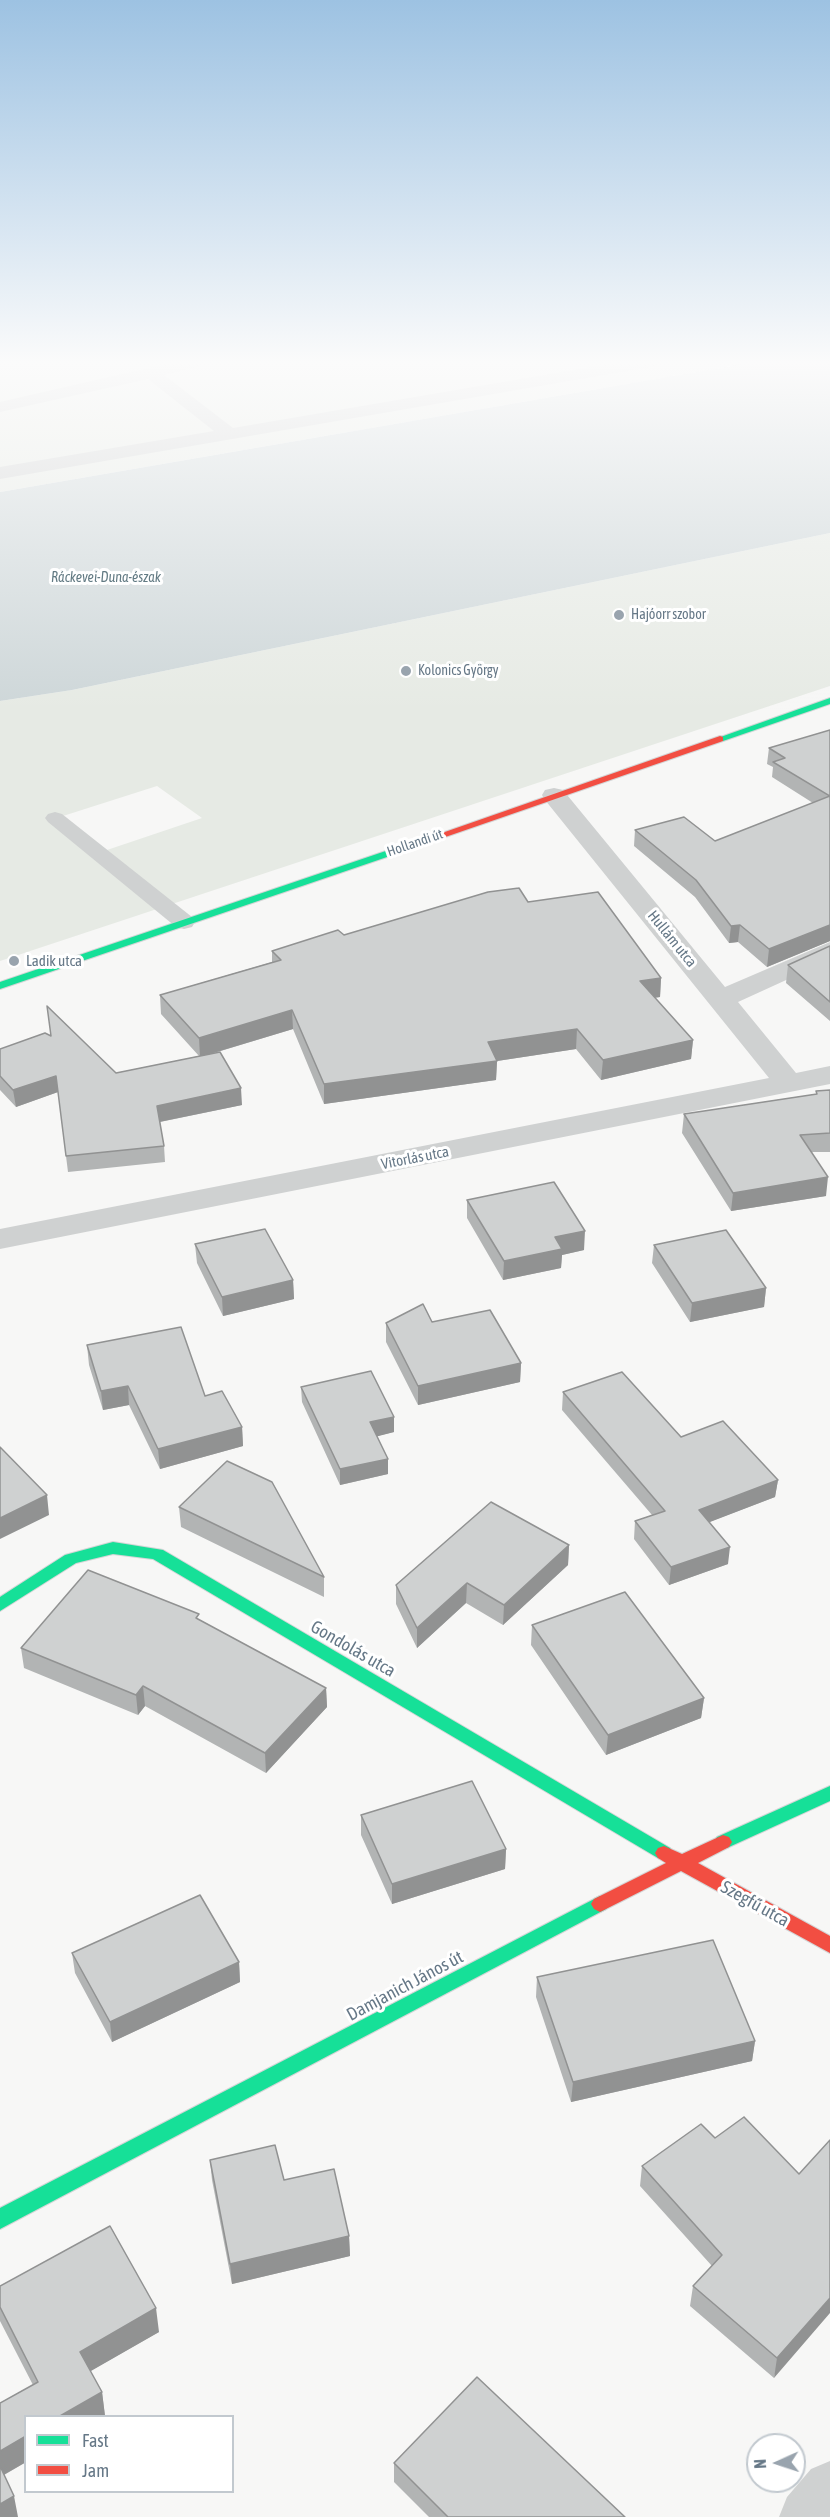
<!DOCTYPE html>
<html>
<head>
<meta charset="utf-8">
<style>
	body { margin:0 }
	#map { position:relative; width:830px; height:2517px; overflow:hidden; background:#f7f7f6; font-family:"Asap Condensed",sans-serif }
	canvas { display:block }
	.legend { position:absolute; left:24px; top:2415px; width:210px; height:78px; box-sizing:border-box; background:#fff; border:2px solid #c2c9cf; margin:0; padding:8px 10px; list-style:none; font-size:18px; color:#667887 }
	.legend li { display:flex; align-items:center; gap:12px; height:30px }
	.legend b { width:30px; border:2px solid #c2c9cf }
	.north { position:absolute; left:746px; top:2433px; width:60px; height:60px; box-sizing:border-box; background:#fff; border:2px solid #c2c9cf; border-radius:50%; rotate:267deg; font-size:16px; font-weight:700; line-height:24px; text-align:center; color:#667887 }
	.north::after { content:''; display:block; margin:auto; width:21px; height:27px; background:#99a4ae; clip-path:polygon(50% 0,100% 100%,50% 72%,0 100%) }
</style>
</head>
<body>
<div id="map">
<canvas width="830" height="2517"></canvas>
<ul class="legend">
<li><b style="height:8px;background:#16e098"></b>Fast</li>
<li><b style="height:8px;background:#f24e42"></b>Jam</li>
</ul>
<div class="north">N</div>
</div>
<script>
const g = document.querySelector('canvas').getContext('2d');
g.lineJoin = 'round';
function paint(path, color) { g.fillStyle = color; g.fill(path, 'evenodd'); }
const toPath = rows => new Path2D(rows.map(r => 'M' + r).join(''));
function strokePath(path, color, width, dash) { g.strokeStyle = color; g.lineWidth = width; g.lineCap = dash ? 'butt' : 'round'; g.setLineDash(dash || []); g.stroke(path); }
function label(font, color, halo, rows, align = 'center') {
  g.font = font + ' "Asap Condensed",sans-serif'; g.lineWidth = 6; g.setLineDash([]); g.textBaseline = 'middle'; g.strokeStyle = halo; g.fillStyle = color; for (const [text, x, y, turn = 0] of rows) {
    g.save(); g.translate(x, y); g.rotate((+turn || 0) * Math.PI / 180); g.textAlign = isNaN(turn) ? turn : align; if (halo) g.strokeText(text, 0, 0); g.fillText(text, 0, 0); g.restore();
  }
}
const green = toPath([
	[0,360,766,360,0,492],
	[830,533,830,686,0,961,0,701,72,690],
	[157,786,202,818,107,850,63,816]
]);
const water = toPath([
	[766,360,830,360,830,533,72,690,0,701,0,492]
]);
const lane = toPath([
	[55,812,62,814,192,917,195,922,192,927,184,929,176,927,48,822,45,818,48,814,55,812]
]);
const street = toPath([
	[183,360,212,360,209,364,164,375,233,428,632,360,671,360,668,364,662,365,0,479,0,467,214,431,148,379,0,412,0,402,183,360],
	[554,788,563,790,725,987,830,942,830,960,738,1002,796,1073,830,1066,830,1084,0,1249,0,1229,769,1078,545,800,542,795,545,790,554,788],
	[830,2461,830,2517,779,2517,787,2497,811,2469,830,2461]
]);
const fast = toPath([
	[830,698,830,704,723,741,715,739,830,698],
	[424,838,428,839,428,843,0,989,0,982,424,838],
	[113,1542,163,1550,670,1848,673,1853,670,1858,664,1860,658,1858,153,1559,113,1554,76,1563,0,1611,0,1597,65,1555,113,1542],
	[830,1786,830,1801,729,1847,723,1849,717,1847,714,1842,717,1837,830,1786],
	[600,1896,606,1899,609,1904,606,1909,0,2229,0,2208,600,1896]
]);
const jam = toPath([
	[720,736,723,737,723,741,428,843,420,843,419,841,720,736],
	[723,1835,729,1837,732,1842,729,1847,698,1863,830,1936,830,1953,681,1871,606,1909,600,1912,594,1909,591,1904,594,1899,666,1863,658,1858,655,1853,658,1848,664,1846,682,1854,723,1835]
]);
const wall = toPath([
	[830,730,830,941,767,967,738,942,729,943,695,897,634,846,635,830,715,841,813,803,772,777,773,767,767,764,769,748],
	[528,902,661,978,660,997,654,998,693,1040,691,1059,601,1080,576,1049,497,1061,496,1080,324,1104,293,1029,214,1053,242,1105,160,1122,164,1146,165,1162,68,1172,58,1092,16,1107,0,1090,0,1049,116,1073,199,1056,161,1014,160,995,272,962,272,951,344,935],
	[830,946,830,1021,786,983,788,965],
	[830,1090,830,1152,812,1152,826,1196,731,1211,682,1133,684,1114,816,1094,816,1091],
	[467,1200,584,1250,562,1255,561,1268,503,1280,467,1218],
	[195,1244,293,1280,294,1299,223,1316,197,1263],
	[654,1245,766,1288,764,1307,690,1322,652,1263],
	[432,1322,521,1363,520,1382,418,1405,386,1342,386,1323],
	[87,1345,205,1396,242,1427,243,1446,160,1469,129,1405,103,1410,89,1365],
	[301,1387,394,1432,377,1436,388,1459,388,1474,340,1485,302,1402],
	[563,1392,778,1480,775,1497,709,1522,728,1564,669,1585,634,1539,635,1521,652,1515,562,1410],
	[179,1507,324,1577,324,1597,181,1527],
	[569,1545,568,1565,503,1625,466,1603,417,1648,396,1604,396,1585],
	[200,1620,326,1688,327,1707,266,1773,145,1706,138,1715,24,1668,21,1648],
	[532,1625,704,1698,701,1718,606,1755,531,1645],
	[361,1815,506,1849,505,1869,392,1904,361,1835],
	[72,1953,239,1962,240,1982,112,2042,75,1973],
	[537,1977,755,2041,752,2061,571,2102,536,1997],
	[715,2138,799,2174,830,2140,774,2378,690,2306,693,2286,712,2266,640,2186,642,2166],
	[210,2160,284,2180,349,2236,350,2256,232,2284,212,2180],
	[0,2286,159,2332,90,2371,102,2392,105,2416,4,2475,0,2517,0,2403,33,2385,0,2321],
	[394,2463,625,2517,429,2517,394,2482]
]);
const shadedWall = toPath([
	[740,925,738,942,729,943,731,926],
	[830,925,830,941,767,967,769,949],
	[661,978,660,997,638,1000,640,981],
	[292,1010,293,1029,200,1057,199,1038],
	[577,1029,576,1049,497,1061,496,1080,324,1104,324,1084,488,1042],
	[693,1040,691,1059,601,1080,603,1060],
	[56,1076,58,1092,16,1107,13,1090],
	[241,1088,242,1105,159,1122,157,1106],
	[828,1177,826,1196,731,1211,733,1193],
	[585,1231,584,1250,562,1255,561,1268,503,1280,504,1261,555,1237],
	[293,1280,294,1299,223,1316,222,1297],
	[766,1288,764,1307,690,1322,692,1303],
	[521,1363,520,1382,418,1405,418,1386],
	[128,1386,129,1405,103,1410,101,1391],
	[394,1417,394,1432,371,1438,370,1422],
	[242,1427,243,1446,160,1469,158,1449],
	[388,1459,388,1474,340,1485,340,1469],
	[778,1480,775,1497,697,1527,699,1510],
	[47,1495,49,1515,0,1539,0,1518],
	[569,1545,568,1565,503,1625,504,1605],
	[730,1547,728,1564,669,1585,671,1567],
	[467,1583,466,1603,417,1648,417,1628],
	[143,1686,145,1706,138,1715,136,1695],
	[326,1688,327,1707,266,1773,265,1753],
	[704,1698,701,1718,606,1755,608,1735],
	[506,1849,505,1869,392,1904,392,1884],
	[239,1962,240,1982,112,2042,110,2022],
	[755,2041,752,2061,571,2102,573,2082],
	[349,2236,350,2256,232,2284,230,2264],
	[830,2298,830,2313,774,2378,777,2358],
	[156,2308,159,2332,84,2375,80,2352],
	[102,2392,105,2416,60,2416],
	[26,2436,26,2462,0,2477,0,2451],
	[14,2496,18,2517,0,2517,0,2504]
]);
const building = toPath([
	[830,730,830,925,769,949,740,925,731,926,696,880,635,830,684,817,715,841,830,796,773,762,785,758,769,748,830,730],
	[519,888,528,902,598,892,661,978,640,981,693,1040,603,1060,577,1029,488,1042,497,1061,324,1084,292,1010,199,1038,160,995,281,960,272,951,338,930,344,935,488,892,519,888],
	[830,946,830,1002,788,965,830,946],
	[47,1006,116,1073,220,1052,241,1088,157,1106,164,1146,66,1156,56,1076,13,1090,0,1076,0,1049,45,1033,51,1036,47,1006],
	[830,1090,830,1133,800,1135,828,1177,733,1193,684,1114,817,1094,816,1091,830,1090],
	[554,1182,585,1231,555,1237,562,1249,504,1261,467,1200,554,1182],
	[265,1229,293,1280,222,1297,195,1244,265,1229],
	[726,1230,766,1288,692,1303,654,1245,726,1230],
	[423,1304,432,1322,490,1310,521,1363,418,1386,386,1323,423,1304],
	[181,1327,205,1396,222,1391,242,1427,158,1449,128,1386,101,1391,87,1345,181,1327],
	[371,1371,394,1417,370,1422,388,1459,340,1469,301,1387,371,1371],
	[622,1372,681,1437,723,1421,778,1480,699,1510,730,1547,671,1567,635,1521,665,1511,563,1392,622,1372],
	[0,1447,47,1495,0,1518,0,1447],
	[227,1461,272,1482,324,1577,179,1507,227,1461],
	[491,1502,569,1545,504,1605,467,1583,417,1628,396,1585,491,1502],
	[88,1570,199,1614,196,1618,326,1688,265,1753,143,1686,136,1695,21,1648,88,1570],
	[625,1592,704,1698,608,1735,532,1625,625,1592],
	[472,1781,506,1849,392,1884,361,1815,472,1781],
	[200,1895,239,1962,110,2022,72,1953,200,1895],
	[713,1940,755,2041,573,2082,537,1977,713,1940],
	[744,2117,799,2174,830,2140,830,2298,777,2358,693,2286,722,2255,642,2166,701,2124,715,2138,744,2117],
	[275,2145,284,2180,334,2169,349,2236,230,2264,210,2160,275,2145],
	[110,2226,156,2308,80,2352,102,2392,60,2416,26,2416,26,2436,0,2451,0,2403,38,2382,0,2307,0,2286,110,2226],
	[477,2377,625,2517,448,2517,394,2463,477,2377],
	[0,2466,14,2496,0,2504,0,2466]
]);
const markers = [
	[619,615,6,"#99a4ae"],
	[406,671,6,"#99a4ae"],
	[14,961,6,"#99a4ae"]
];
const farWaternames = [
	["Ráckevei-Duna-észak",106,578]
];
const farPoinames = [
	["Hajóorr szobor",631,615],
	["Kolonics György",418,671]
];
const farStreetnames = [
	["Hollandi út",415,843,-19]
];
const streetNames = [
	["Hullám utca",672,939,51],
	["Vitorlás utca",415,1158,-11]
];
const poiNames = [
	["Ladik utca",26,961]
];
const nearStreetnames = [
	["Gondolás utca",353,1649,30],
	["Szegfű utca",755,1904,29],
	["Damjanich János út",405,1986,-28]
];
paint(green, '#e6eae4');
paint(water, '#cdd6d8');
strokePath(fast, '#d4d5d6', 2);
strokePath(jam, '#d4d5d6', 2);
paint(lane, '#cfd1d1');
paint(street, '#cfd1d1');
paint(fast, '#16e098');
paint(jam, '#f24e42');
paint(wall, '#b2b4b4');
paint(shadedWall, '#919292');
paint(building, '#cfd1d1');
strokePath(building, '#919292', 1.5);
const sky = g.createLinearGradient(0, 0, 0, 712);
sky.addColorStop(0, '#9dc2e2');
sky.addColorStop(0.51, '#fbfbfb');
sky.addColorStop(1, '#fbfbfb00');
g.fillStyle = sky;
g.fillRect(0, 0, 830, 712);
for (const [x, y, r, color] of markers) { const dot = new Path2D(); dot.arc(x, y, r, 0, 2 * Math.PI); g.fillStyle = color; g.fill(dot); strokePath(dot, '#fff', 2); }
label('italic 14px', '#627a83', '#fff', farWaternames);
label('14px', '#667887', '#fff', farPoinames, 'left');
label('14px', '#667887', '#fff', farStreetnames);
label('15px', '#667887', '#fff', streetNames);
label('15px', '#667887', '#fff', poiNames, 'left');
label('18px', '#667887', '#fff', nearStreetnames);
</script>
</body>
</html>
